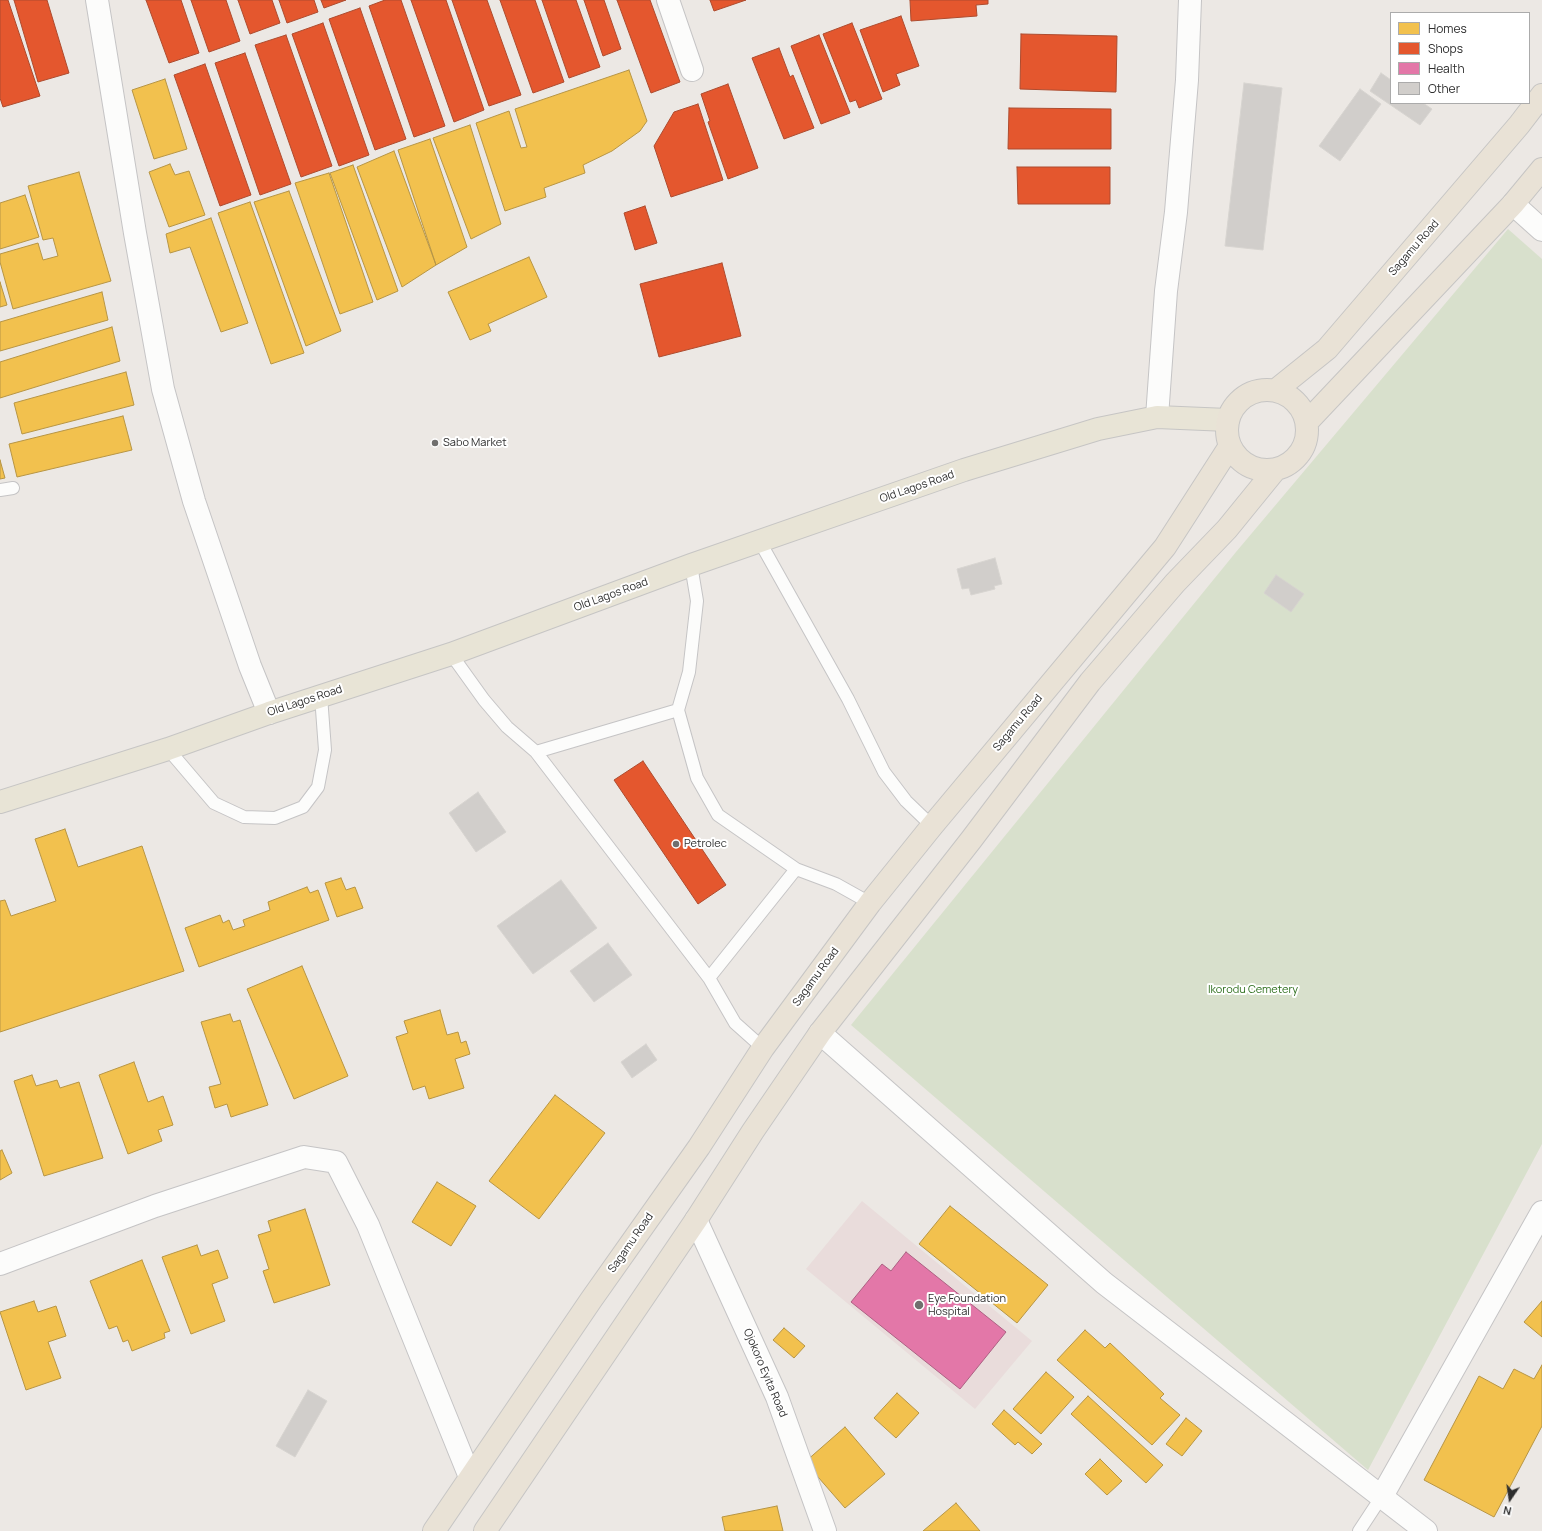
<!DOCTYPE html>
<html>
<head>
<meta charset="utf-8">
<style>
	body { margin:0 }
	#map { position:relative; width:1542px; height:1531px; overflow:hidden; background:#ece8e4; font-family:Manrope,sans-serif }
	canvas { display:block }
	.legend { position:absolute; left:1390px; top:12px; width:140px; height:92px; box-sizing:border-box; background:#fff; border:1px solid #ababab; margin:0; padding:5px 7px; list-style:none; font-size:12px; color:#2e2e2e }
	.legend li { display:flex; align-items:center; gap:8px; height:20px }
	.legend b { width:20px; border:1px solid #ababab }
	.north { position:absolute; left:1490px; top:1479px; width:40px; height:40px; -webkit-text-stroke:3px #fff; paint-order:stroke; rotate:193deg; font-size:11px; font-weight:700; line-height:16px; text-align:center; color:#2e2e2e }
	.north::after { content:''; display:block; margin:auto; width:14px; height:18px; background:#2e2e2e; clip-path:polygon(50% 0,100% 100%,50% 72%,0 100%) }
</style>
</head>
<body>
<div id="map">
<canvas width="1542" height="1531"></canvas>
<ul class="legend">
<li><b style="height:11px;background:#f2c14e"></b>Homes</li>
<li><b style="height:11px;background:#e4572e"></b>Shops</li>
<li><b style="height:11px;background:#e377a8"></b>Health</li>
<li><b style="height:11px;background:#d1cecb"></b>Other</li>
</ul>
<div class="north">N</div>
</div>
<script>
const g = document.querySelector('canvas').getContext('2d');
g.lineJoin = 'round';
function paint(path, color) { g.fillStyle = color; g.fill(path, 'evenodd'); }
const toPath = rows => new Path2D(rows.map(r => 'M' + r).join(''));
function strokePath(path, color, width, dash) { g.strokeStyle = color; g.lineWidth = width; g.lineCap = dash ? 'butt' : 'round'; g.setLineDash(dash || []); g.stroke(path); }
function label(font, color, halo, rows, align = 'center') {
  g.font = font + ' Manrope,sans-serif'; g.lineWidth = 4; g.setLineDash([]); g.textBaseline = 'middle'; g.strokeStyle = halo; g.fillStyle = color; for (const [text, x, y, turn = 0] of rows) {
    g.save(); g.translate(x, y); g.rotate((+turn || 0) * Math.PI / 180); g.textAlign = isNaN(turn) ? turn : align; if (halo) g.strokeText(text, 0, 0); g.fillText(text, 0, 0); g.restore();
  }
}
const medical = toPath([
	[862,1201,1032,1341,975,1409,806,1269]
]);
const cemetery = toPath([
	[1508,229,1542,259,1542,1144,1368,1470,851,1025,1236,552]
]);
const homes = toPath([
	[629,70,647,121,640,131,612,151,583,165,585,173,544,188,546,197,505,211,476,123,509,111,521,148,527,147,515,109,629,70],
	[165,79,187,149,154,159,132,90,165,79],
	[470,125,501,224,471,239,433,138,470,125],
	[430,139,467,247,436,265,398,150,430,139],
	[394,151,436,265,402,287,357,167,394,151],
	[170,164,175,175,189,171,205,215,169,227,149,172,170,164],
	[353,165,398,291,377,300,330,173,353,165],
	[79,172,111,281,13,309,0,262,0,254,38,243,43,260,58,256,53,238,43,240,28,186,79,172],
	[329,173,373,302,340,314,295,183,329,173],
	[289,191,341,331,306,346,254,202,289,191],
	[25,195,39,237,0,249,0,203,25,195],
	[250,202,304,353,271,364,218,213,250,202],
	[211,218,248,323,221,332,190,247,170,253,166,234,211,218],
	[529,257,547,297,488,324,491,331,470,340,448,292,529,257],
	[0,282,7,305,0,307,0,282],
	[102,292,108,320,0,351,0,322,102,292],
	[112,327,120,361,0,398,0,362,112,327],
	[126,372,134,405,22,434,14,403,126,372],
	[123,416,132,450,17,477,9,444,123,416],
	[0,460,5,478,0,479,0,460],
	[65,829,78,867,142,846,184,971,0,1032,0,901,5,900,11,916,56,901,35,839,65,829],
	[341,878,346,890,355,887,363,908,337,917,325,883,341,878],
	[307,887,310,893,318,890,329,920,199,967,185,928,220,915,223,923,229,920,233,930,245,926,243,920,270,910,268,902,307,887],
	[302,966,348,1076,294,1099,247,989,302,966],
	[440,1010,447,1035,458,1032,461,1043,466,1041,470,1054,455,1059,464,1088,429,1099,425,1086,413,1090,396,1037,408,1033,404,1021,440,1010],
	[230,1014,233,1022,240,1020,268,1105,231,1117,227,1104,215,1108,209,1087,221,1084,201,1022,230,1014],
	[134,1062,148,1102,163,1096,173,1125,158,1130,162,1141,128,1154,99,1075,134,1062],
	[32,1075,36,1086,57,1080,60,1088,79,1082,103,1158,44,1176,14,1081,32,1075],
	[555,1095,605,1133,539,1219,489,1181,555,1095],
	[2,1150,12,1173,0,1180,0,1151,2,1150],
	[437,1182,476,1206,451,1246,412,1222,437,1182],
	[950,1206,1048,1285,1017,1323,919,1244,950,1206],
	[305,1209,330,1285,274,1303,263,1271,269,1269,258,1235,271,1231,268,1221,305,1209],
	[197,1245,201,1256,218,1250,228,1278,212,1284,225,1321,191,1334,162,1257,197,1245],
	[142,1260,170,1331,164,1333,165,1338,132,1351,128,1340,123,1342,117,1326,109,1329,90,1281,142,1260],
	[34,1301,38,1312,56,1306,66,1336,48,1342,61,1378,26,1390,0,1312,34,1301],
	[1542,1301,1542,1337,1524,1322,1542,1301],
	[784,1328,805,1346,794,1358,773,1340,784,1328],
	[1085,1330,1105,1348,1110,1343,1164,1394,1160,1398,1180,1415,1152,1445,1057,1360,1085,1330],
	[1542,1365,1542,1426,1494,1517,1424,1480,1479,1376,1503,1389,1514,1369,1534,1379,1542,1365],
	[1046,1372,1074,1397,1041,1434,1013,1409,1046,1372],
	[897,1393,919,1413,896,1438,874,1418,897,1393],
	[1088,1396,1163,1465,1146,1483,1071,1414,1088,1396],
	[1004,1410,1042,1444,1032,1454,1018,1442,1015,1445,992,1424,1004,1410],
	[1186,1418,1202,1431,1182,1456,1166,1444,1186,1418],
	[845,1427,885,1474,845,1508,805,1462,845,1427],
	[1100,1459,1122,1481,1107,1495,1085,1474,1100,1459],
	[956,1503,980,1531,923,1531,956,1503],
	[777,1506,783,1531,725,1531,722,1517,777,1506]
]);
const shops = toPath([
	[0,0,8,0,40,96,3,107,0,98,0,0],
	[14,0,47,0,69,73,38,82,14,0],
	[146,0,181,0,199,53,169,63,146,0],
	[191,0,226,0,240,41,209,52,191,0],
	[238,0,272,0,280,23,250,34,238,0],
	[279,0,314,0,318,12,287,23,279,0],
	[321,0,346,0,324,8,321,0],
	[385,0,401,0,445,126,414,137,369,6,385,0],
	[411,0,446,0,484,110,454,122,411,0],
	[452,0,487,0,521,95,489,106,452,0],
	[500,0,535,0,564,82,533,93,500,0],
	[542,0,576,0,600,67,569,78,542,0],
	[584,0,604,0,621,49,603,56,584,0],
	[617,0,650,0,680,82,651,93,617,0],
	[710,0,746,0,714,11,710,0],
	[910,0,988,0,988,4,976,5,977,16,911,21,910,0],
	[360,8,406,139,375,150,329,19,360,8],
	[901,16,919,66,896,74,900,85,883,92,860,30,901,16],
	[323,23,369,155,339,166,292,34,323,23],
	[852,23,882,99,859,108,856,100,850,102,823,34,852,23],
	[1021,34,1117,36,1116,92,1020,89,1021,34],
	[286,35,332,166,301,177,255,45,286,35],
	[819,35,850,113,821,124,791,46,819,35],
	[779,48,790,77,793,75,814,128,784,139,752,58,779,48],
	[245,53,291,184,260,195,215,63,245,53],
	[205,64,251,195,220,206,174,75,205,64],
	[728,84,758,168,728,179,708,122,710,121,701,94,728,84],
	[698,104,723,180,671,197,654,146,674,112,698,104],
	[1009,108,1111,109,1111,149,1008,149,1009,108],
	[1017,167,1110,167,1110,204,1018,204,1017,167],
	[645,206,657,243,635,250,624,213,645,206],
	[722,263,741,336,659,357,640,284,722,263],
	[643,761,726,885,698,904,614,780,643,761]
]);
const health = toPath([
	[906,1252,1006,1332,960,1389,851,1302,882,1264,891,1271,906,1252]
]);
const building = toPath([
	[1381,73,1391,80,1391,103,1423,103,1432,109,1420,125,1370,91,1381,73],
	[1244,83,1282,88,1263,250,1225,246,1244,83],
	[1360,89,1381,104,1340,161,1319,146,1360,89],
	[995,558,1002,584,994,586,995,589,971,595,969,588,962,589,957,569,995,558],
	[1276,575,1304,594,1291,612,1264,593,1276,575],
	[478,792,506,832,476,852,449,813,478,792],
	[561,880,597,928,533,974,497,926,561,880],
	[608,943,632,975,594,1002,570,971,608,943],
	[646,1044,657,1060,632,1078,621,1062,646,1044],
	[308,1390,327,1401,295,1457,276,1446,308,1390]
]);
const service = toPath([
	[0,490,13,488],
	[760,542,848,699,884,772,906,801,932,826],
	[451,654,484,700,507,727,536,752,678,710,689,672,697,601,691,565],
	[678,710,697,778,718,815,796,869,836,884,870,903],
	[168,749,214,803,244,817,275,818,303,807,318,787,325,750,321,696],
	[536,752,709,978,735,1023,763,1048],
	[709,978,796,869],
	[1359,1531,1382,1496]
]);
const minor = toPath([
	[97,0,135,233,163,389,194,501,250,666,269,713],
	[668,0,692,70],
	[1513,204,1542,230],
	[1157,417,1166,291,1176,212,1187,80,1190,0],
	[820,1033,1104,1283,1426,1531],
	[696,1220,777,1397,825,1531],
	[0,1264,155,1206,304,1157,336,1162,368,1225,470,1477],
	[1382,1496,1542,1212]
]);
const primary = toPath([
	[0,802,168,749,269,713,451,654,691,565,964,470,1098,429,1157,417,1228,420]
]);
const trunk = toPath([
	'1227 430a40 40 0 1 1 80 0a40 40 0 1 1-80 0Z',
	[1276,390,1327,349,1519,125,1542,95],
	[1308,421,1513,204,1542,169],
	[434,1531,591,1300,699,1147,763,1048,870,903,932,826,1165,547,1230,446],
	[485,1531,696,1220,753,1131,820,1033,971,840,1090,682,1175,583,1227,529,1275,470]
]);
const markers = [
	[435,443,4,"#706f6e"],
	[676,844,4,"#706f6e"],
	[919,1305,5,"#706f6e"]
];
const streetNames = [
	["Sagamu Road",1414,248,-49],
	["Old Lagos Road",917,487,-19],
	["Old Lagos Road",611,595,-20],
	["Old Lagos Road",305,701,-18],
	["Sagamu Road",1018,723,-50],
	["Sagamu Road",816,977,-54],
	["Sagamu Road",631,1243,-55],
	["Ojokoro Eyita Road",765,1373,67]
];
const poiNames = [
	["Sabo Market",443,443],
	["Petrolec",684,844],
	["Eye Foundation",928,1299],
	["Hospital",928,1312]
];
const parkNames = [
	["Ikorodu Cemetery",1253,990]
];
paint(medical, '#e9dcdb');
paint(cemetery, '#d8e0cc');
paint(homes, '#f2c14e');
strokePath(homes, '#b79544', 1);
paint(shops, '#e4572e');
strokePath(shops, '#ad4b2e', 1);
paint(health, '#e377a8');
strokePath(health, '#ad6183', 1);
paint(building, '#d1cecb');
strokePath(building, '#d7d4d0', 1);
strokePath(service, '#c5c4c5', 14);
strokePath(minor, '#c5c4c5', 24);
strokePath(primary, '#c6c5c4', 24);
strokePath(trunk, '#c6c5c4', 24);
strokePath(service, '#fcfcfb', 12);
strokePath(minor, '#fcfcfb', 22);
strokePath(primary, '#e8e4d6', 22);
strokePath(trunk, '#e9e2d6', 22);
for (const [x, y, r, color] of markers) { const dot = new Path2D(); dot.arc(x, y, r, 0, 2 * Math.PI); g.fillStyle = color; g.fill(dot); strokePath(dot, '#fff', 1.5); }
label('11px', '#2e2e2e', '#fff', streetNames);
label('11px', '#2e2e2e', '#fff', poiNames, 'left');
label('11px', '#2c6e1b', '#fff', parkNames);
</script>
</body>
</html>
